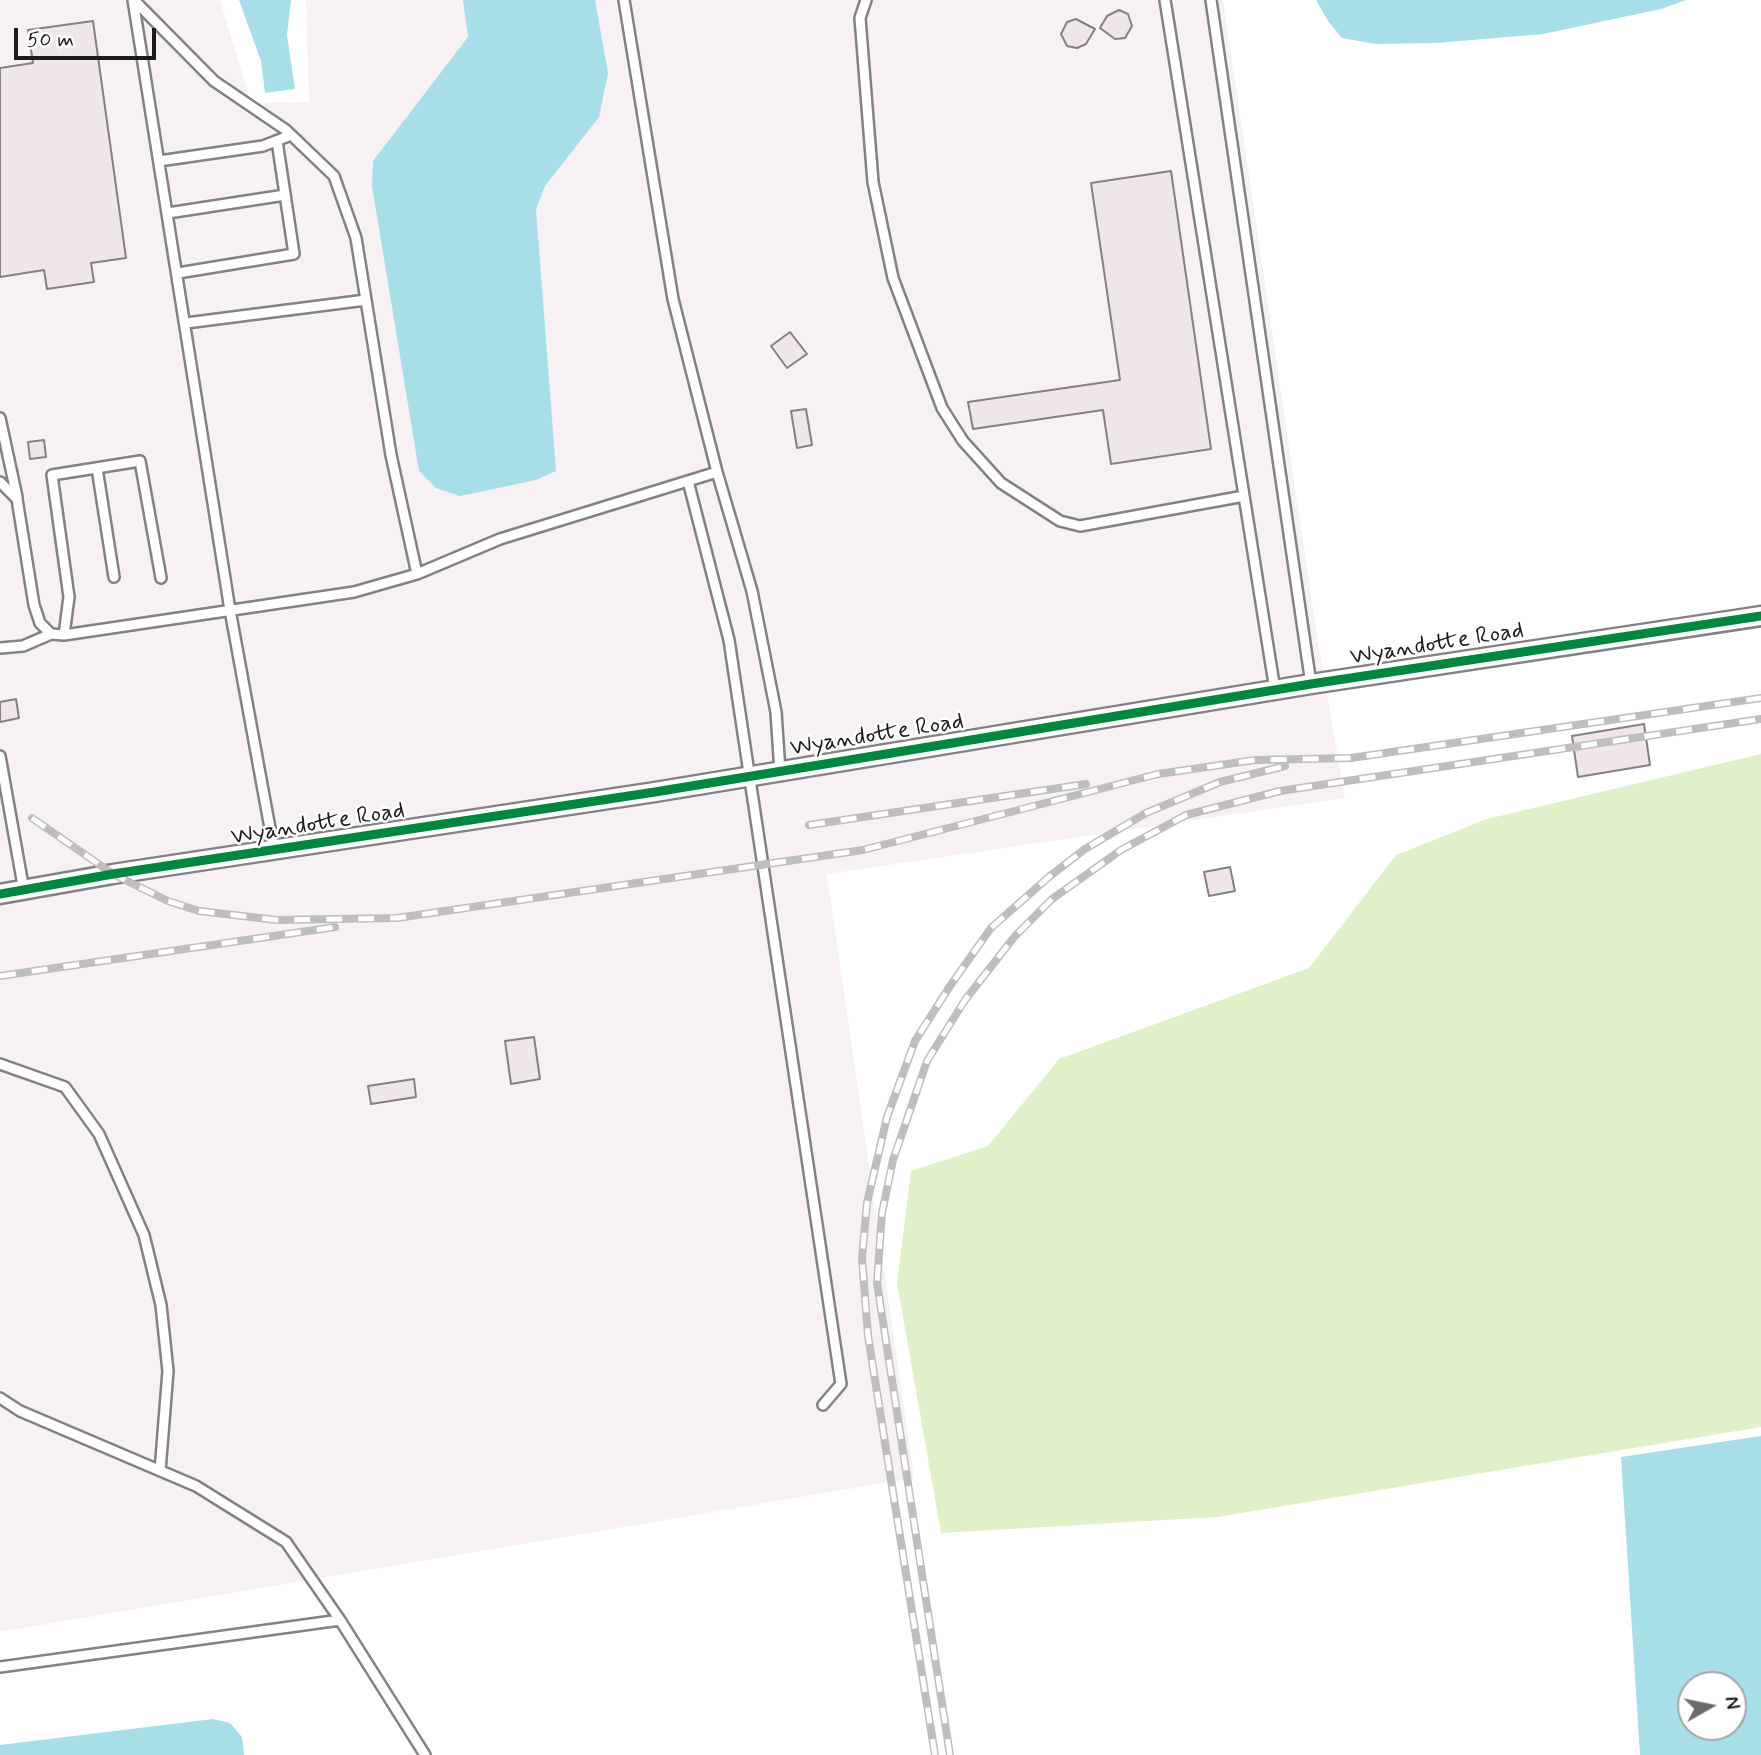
<!DOCTYPE html>
<html>
<head>
<meta charset="utf-8">
<style>
	body { margin:0 }
	#map { position:relative; width:1761px; height:1755px; overflow:hidden; background:#fff; font-family:Mynerve,sans-serif }
	canvas { display:block }
	.north { position:absolute; left:1677px; top:1671px; width:70px; height:70px; box-sizing:border-box; background:#fff; border:2px solid #a4a4a4; border-radius:50%; rotate:81deg; font-size:19px; font-weight:700; line-height:28px; text-align:center; color:#1c1c1c }
	.north::after { content:''; display:block; margin:auto; width:24px; height:32px; background:#6b6b6b; clip-path:polygon(50% 0,100% 100%,50% 72%,0 100%) }
	.scale { position:absolute; left:14px; top:28px; width:142px; height:32px; box-sizing:border-box; border:4px solid #1c1c1c; border-top:0; padding-left:9px; font-size:21px; line-height:24px; white-space:nowrap; color:#1c1c1c; -webkit-text-stroke:5px #fff; paint-order:stroke }
</style>
</head>
<body>
<div id="map">
<canvas width="1761" height="1755"></canvas>
<div class="north">N</div>
<div class="scale">50 m</div>
</div>
<script>
const g = document.querySelector('canvas').getContext('2d');
g.lineJoin = 'round';
function paint(path, color) { g.fillStyle = color; g.fill(path, 'evenodd'); }
const toPath = rows => new Path2D(rows.map(r => 'M' + r).join(''));
function strokePath(path, color, width, dash) { g.strokeStyle = color; g.lineWidth = width; g.lineCap = dash ? 'butt' : 'round'; g.setLineDash(dash || []); g.stroke(path); }
function label(font, color, halo, rows, align = 'center') {
  g.font = font + ' Mynerve,sans-serif'; g.lineWidth = 5; g.setLineDash([]); g.textBaseline = 'middle'; g.strokeStyle = halo; g.fillStyle = color; for (const [text, x, y, turn = 0] of rows) {
    g.save(); g.translate(x, y); g.rotate((+turn || 0) * Math.PI / 180); g.textAlign = isNaN(turn) ? turn : align; if (halo) g.strokeText(text, 0, 0); g.fillText(text, 0, 0); g.restore();
  }
}
const built = toPath([
	[0,0,220,0,251,103,309,102,306,0,1223,0,1317,636,1345,798,827,874,914,1478,0,1632]
]);
const green = toPath([
	[1761,754,1761,1427,1217,1517,941,1533,897,1283,911,1171,988,1146,1059,1059,1309,968,1396,855,1487,819]
]);
const water = toPath([
	[239,0,291,0,287,35,295,89,265,93,261,61],
	[463,0,595,0,608,73,599,117,545,186,536,209,556,471,536,480,460,496,436,488,419,471,372,186,373,161,468,37],
	[1316,0,1686,0,1661,9,1543,34,1436,43,1376,44,1342,38,1328,21],
	[1761,1436,1761,1755,1640,1755,1621,1457],
	[1691,1685,1733,1685,1733,1727,1691,1727],
	[213,1719,230,1723,242,1737,244,1755,0,1755,0,1745]
]);
const building = toPath([
	[1119,10,1128,14,1132,26,1125,38,1115,39,1100,28,1107,16,1119,10],
	[1076,19,1095,29,1086,44,1077,48,1067,46,1061,34,1067,22,1076,19],
	[93,21,126,258,91,263,94,282,47,289,44,270,0,277,0,68,33,63,28,30,93,21],
	[1171,171,1211,449,1111,464,1103,410,973,429,968,402,1120,380,1091,183,1171,171],
	[790,332,807,354,787,368,771,346,790,332],
	[806,409,812,445,797,448,791,411,806,409],
	[44,440,46,457,30,459,28,442,44,440],
	[16,699,19,718,0,722,0,702,16,699],
	[1644,724,1650,765,1578,777,1572,736,1644,724],
	[1230,867,1235,891,1209,896,1204,872,1230,867],
	[534,1037,540,1079,511,1084,505,1041,534,1037],
	[414,1079,416,1097,371,1104,368,1086,414,1079]
]);
const lane = toPath([
	[133,0,230,610,274,850],
	[134,0,214,81,286,130,334,176,356,238,391,455,417,574],
	[866,0,860,18,873,182,893,278,942,408,963,441,1001,483,1060,521,1080,526,1244,496],
	[1165,0,1275,690],
	[1211,0,1311,684],
	[159,161,263,146,291,135],
	[168,213,285,195],
	[178,273,294,254,277,141],
	[186,323,366,300],
	[0,418,17,497],
	[97,468,114,577],
	[717,472,752,591,776,712,780,772],
	[688,481,729,640,841,1384,823,1405],
	[0,482,17,499,34,605,40,623,51,634,64,635,354,592,417,574,500,539,717,472,673,299,624,0],
	[64,635,69,597,52,475,140,461,161,578],
	[0,648,23,646,51,634],
	[0,756,24,891],
	[0,1064,65,1087,99,1134,144,1235,161,1305,168,1371,160,1471],
	[0,1398,20,1411,196,1486,286,1542,340,1620,425,1755],
	[0,1667,340,1620]
]);
const street = toPath([
	[0,894,113,874,655,792,1311,684,1761,616]
]);
const rail = toPath([
	[32,818,113,874,168,901,199,911,277,920,397,918,863,850,1158,774,1255,760,1351,758,1761,698],
	[809,825,1086,784],
	[0,976,335,927],
	[935,1755,868,1336,862,1258,867,1203,887,1117,915,1041,950,986,991,928,1050,876,1085,849,1146,813,1220,782,1285,766],
	[950,1755,877,1283,882,1213,893,1160,927,1061,965,1000,1015,936,1052,899,1121,850,1186,815,1280,791,1761,719]
]);
const cycleway = toPath([
	[0,894,113,874,655,792,1311,684,1761,616]
]);
const streetNames = [
	["Wyandotte Road",1437,645,-9],
	["Wyandotte Road",877,736,-9],
	["Wyandotte Road",318,825,-9]
];
paint(built, '#f8f1f4');
paint(green, '#e0f1c9');
paint(water, '#a7dee7');
paint(building, '#efe5ea');
strokePath(building, '#828282', 2);
strokePath(lane, '#828282', 14);
strokePath(street, '#828282', 23);
strokePath(lane, '#fff', 9);
strokePath(street, '#fff', 18);
strokePath(rail, '#bebebe', 8);
strokePath(rail, '#fff', 5, [16]);
strokePath(cycleway, '#00873e', 9);
label('24px', '#1c1c1c', '#fff', streetNames);
</script>
</body>
</html>
